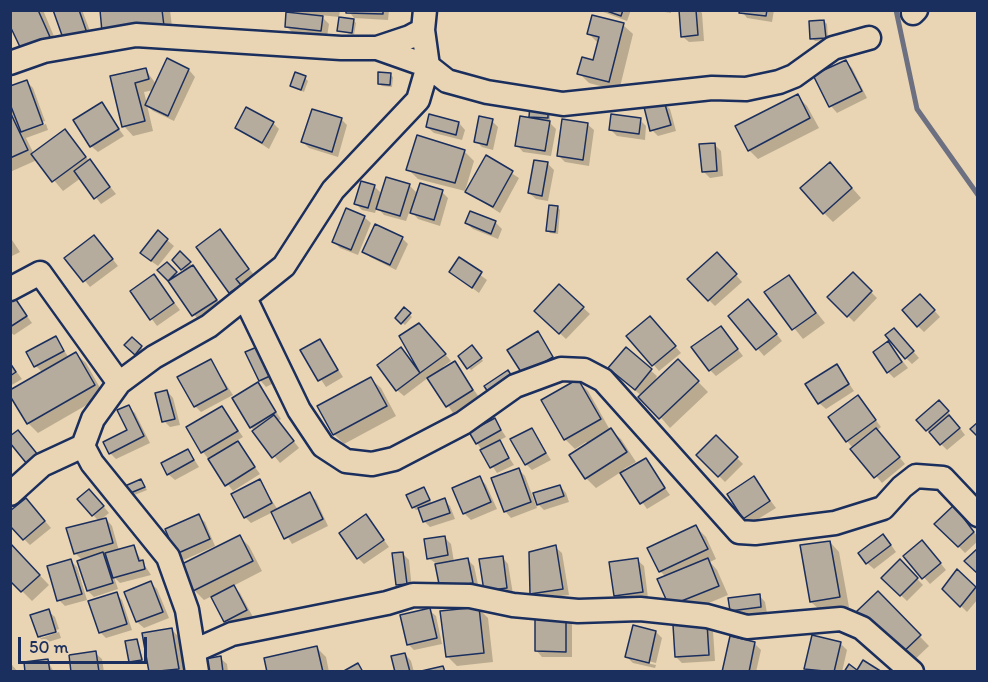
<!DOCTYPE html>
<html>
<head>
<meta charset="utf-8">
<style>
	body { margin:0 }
	#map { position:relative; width:988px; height:682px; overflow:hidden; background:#e9d5b3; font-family:Itim,sans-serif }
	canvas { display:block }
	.frame { position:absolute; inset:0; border:12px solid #1b2f5e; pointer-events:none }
	.scale { position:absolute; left:18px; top:637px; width:129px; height:27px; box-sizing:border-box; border:3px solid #1b2f5e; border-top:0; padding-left:8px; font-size:18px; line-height:21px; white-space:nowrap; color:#1b2f5e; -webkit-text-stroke:4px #e9d5b3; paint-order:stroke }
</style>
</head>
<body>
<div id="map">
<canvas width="988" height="682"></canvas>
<div class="frame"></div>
<div class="scale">50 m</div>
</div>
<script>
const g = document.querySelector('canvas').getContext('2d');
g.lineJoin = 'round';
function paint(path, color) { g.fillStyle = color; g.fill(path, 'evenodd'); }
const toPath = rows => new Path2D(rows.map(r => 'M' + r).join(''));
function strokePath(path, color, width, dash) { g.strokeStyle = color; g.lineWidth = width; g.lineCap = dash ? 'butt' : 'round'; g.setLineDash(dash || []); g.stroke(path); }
const shadow = toPath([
	[10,10,43,10,58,46,31,58],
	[54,10,82,10,93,39],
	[101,10,170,10,173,35],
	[286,10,340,10,339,17,320,15,329,24,327,37,293,33,286,26],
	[348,10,389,10,388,20,354,18],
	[598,10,631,10,627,21],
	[652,10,671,10,671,13],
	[680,10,699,10,702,13,704,41,689,42,682,36],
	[741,10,774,10,772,22,747,18],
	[353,20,356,23,354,35,339,31],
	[824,21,827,24,828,40,815,41,812,38],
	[623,25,633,34,619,91,589,83,579,73,594,62,599,44,589,34],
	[167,60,189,70,195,77,174,121,153,111,147,105,153,131,133,136,124,126,112,78,145,69,156,84],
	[154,90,147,104,144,92],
	[845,61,852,68,867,98,837,113,831,106,815,76],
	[390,75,393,77,392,87,382,86,379,84],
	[305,78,308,81,304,92,292,86],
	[27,82,33,88,45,121,23,129,23,132,46,124,48,130,26,138,34,154,65,131,116,194,101,204,81,178,63,191,37,160,10,172,10,102],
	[797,96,807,106,819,128,758,159,749,150],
	[663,103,670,109,676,131,658,136,652,130],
	[101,104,124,136,98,152,91,146],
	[550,110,550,120,547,120,556,129,551,156,523,152,517,145,535,120,531,117],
	[341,119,347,125,338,157,309,148,303,142],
	[640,120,646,126,645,140,617,136,611,130],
	[492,121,498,127,493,150,482,147,476,141],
	[273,123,279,129,269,149,237,128],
	[459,123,465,130,462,140,434,133,427,127],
	[587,124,594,130,589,166,565,162,559,156],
	[714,144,721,151,723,176,710,178,703,171],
	[464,151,474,161,465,191,418,179,408,169],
	[486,157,519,178,500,213,467,192],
	[547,163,554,170,548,201,536,199,529,193],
	[839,173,861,198,833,222,824,213],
	[362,183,375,187,382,194,409,185,418,194,442,192,448,198,440,226,418,219,410,210,406,221,384,215,377,207,375,213,362,210,356,204],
	[557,207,560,210,558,234,550,233,548,230],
	[470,213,496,223,502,229,498,239,473,229,466,223],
	[364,217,371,223,358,255,340,248,334,242],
	[220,231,258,280,240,302,198,247],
	[10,237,20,252,10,257],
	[402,238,408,244,396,270,370,257,364,251],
	[167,240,174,246,158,266,148,259],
	[100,243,118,266,90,287,66,258],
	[180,253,199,273,222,307,200,322,160,270,167,264,179,276,185,272,174,260],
	[459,259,487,280,479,293,451,272],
	[723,260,742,282,715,306,709,300],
	[853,274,877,298,854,322,829,297],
	[154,276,180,310,157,326,132,292],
	[789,277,825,323,803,339,766,293],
	[559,286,590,314,566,339,542,317],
	[13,297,32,323,14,335,10,332],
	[927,302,940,317,924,332,918,326],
	[755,307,782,341,764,356,730,316],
	[404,309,412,317,405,325,397,318],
	[656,324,681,353,659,371,628,336],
	[721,328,743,356,716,376,710,370],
	[425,331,451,361,443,367,445,369,454,363,479,397,453,413,429,377,404,396,397,390,401,349,417,367],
	[538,333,558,363,524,374],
	[900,336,919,358,912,364,906,358],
	[56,338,69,358,76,354,86,363,104,395,38,433,28,423,43,373,36,366],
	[132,339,144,350,138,357,126,345],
	[320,341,343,377,326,387,302,351],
	[888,343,908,368,894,378,888,372],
	[257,348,276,382,266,387,260,380],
	[626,349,657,376,653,385,678,361,708,392,670,428,642,396,616,375],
	[475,350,483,361,471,370,469,368],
	[211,361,233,395,201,412,195,406],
	[10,363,22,379,10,386],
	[837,366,854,391,826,409,819,403],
	[371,379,381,388,396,416,344,444,334,434],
	[578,381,588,391,610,430,621,439,636,462,624,469,626,472,645,460,670,495,647,509,621,472,596,488,586,478,588,444,586,442,575,449,565,439],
	[257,384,281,419,278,421,299,448,280,463,251,427],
	[167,391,173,398,180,425,170,427,164,421],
	[858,397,881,427,877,430,905,464,882,483,847,441],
	[128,406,135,413,150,443,116,459,110,453,129,430],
	[222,407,243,437,236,441,260,474,233,491,203,452],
	[945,408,965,435,947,450,927,430],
	[495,420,506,437,498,441,514,465,497,473,477,443],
	[532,430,551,460,532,470,526,464],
	[716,437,743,464,725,482,698,455],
	[188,450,199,467,175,480,168,474],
	[519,470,525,476,537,508,511,518,505,511],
	[480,478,486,485,497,509,471,520,465,514,454,489],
	[754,478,776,508,750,524,744,518],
	[141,480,147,490,132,496,130,494],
	[259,481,278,510,309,494,316,500,328,526,292,544,273,512,251,523,245,517],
	[560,486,566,493,569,502,544,510,538,504],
	[424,489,432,504,444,500,450,506,455,519,430,527,424,521,419,509,416,510,413,507],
	[96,497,109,513,99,521,93,515],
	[32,506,51,528,30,545,24,539],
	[960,514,978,537,978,541,965,553,937,524],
	[198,516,205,522,215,546,184,560,177,553],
	[366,516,389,547,364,564,358,558],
	[106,519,112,526,119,551,133,547,151,575,120,583,114,577,118,589,94,597,88,591,82,560,75,553],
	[107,552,109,561,102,554],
	[696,527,706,537,716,559,710,562,717,570,728,595,680,615,666,577,660,571],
	[240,537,249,546,262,571,233,586,240,593,253,617,232,628,212,596,204,600,194,590],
	[444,537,451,544,454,562,468,560,474,566,479,589,441,588,437,564,428,558],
	[830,542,839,552,849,607,821,611,811,602],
	[889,542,896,552,874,569,867,563],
	[10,544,49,585,32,601,10,579],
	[555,547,562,553,569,595,538,599,532,593],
	[928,548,946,570,930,584,905,556],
	[403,554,409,560,412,590,403,591,397,584],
	[502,557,508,564,513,594,491,597],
	[637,560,644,566,648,598,622,602,616,596,611,563],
	[71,561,77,567,87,600,65,606,59,600],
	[900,561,923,585,907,601,883,578],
	[957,571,978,590,978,599,967,612,944,589],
	[151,583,157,589,169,618,144,628,137,622,126,592],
	[878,593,929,646,909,665],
	[116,594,122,600,132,630,106,638,100,632],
	[759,595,765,602,767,613,738,617,732,610],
	[478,608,488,618,493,662,457,666,447,656],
	[429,610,436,616,442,644,414,650,408,644],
	[48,611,55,617,59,629,41,635,41,638,59,632,61,638,45,643,39,637],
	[566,616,572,622,572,657,542,657,536,650],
	[707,625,713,631,715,661,682,663,676,657],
	[171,629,178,636,184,672,151,672],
	[656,632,662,638,656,663,632,657,632,660,656,665,655,668,633,663,627,657],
	[137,641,144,662,133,664,131,661],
	[840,643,847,650,842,672,809,672,806,668],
	[755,644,761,650,756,672,724,672],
	[316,647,326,657,329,672,268,672],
	[95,653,102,659,104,672,73,672],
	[405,654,411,661,414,672,396,672],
	[220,658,227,664,228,672,209,672],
	[47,660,54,672,27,672],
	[10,665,12,665,18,672,10,672]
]);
const stream = toPath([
	[896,10,917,109,978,195]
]);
const building = toPath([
	[10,10,38,10,50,37,21,49,10,26,10,10],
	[53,10,79,10,87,33,64,41,53,10],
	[100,10,162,10,164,26,102,32,100,10],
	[346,10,383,10,383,14,346,13,346,10],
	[604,10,623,10,621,16,604,10],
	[679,10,696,10,698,35,681,37,679,10],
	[740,10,767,10,766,16,739,13,740,10],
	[286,12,323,16,321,31,285,27,286,12],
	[592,15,624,23,609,82,577,74,582,57,593,60,599,37,587,34,592,15],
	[339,17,354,19,352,33,337,31,339,17],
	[824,20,826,38,810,39,809,21,824,20],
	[167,58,189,69,168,116,145,105,167,58],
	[846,60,862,91,829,107,813,75,846,60],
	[146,68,149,79,135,83,145,121,122,127,110,76,146,68],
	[295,72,306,76,301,90,290,86,295,72],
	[378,72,391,73,390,85,378,84,378,72],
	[27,80,43,124,21,132,10,104,10,86,27,80],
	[798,94,810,118,748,151,735,126,798,94],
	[664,101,671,125,650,131,644,107,664,101],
	[102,102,119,129,90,147,73,120,102,102],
	[530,105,548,106,548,118,529,117,530,105],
	[246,107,274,122,262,143,235,128,246,107],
	[312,109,342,118,332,152,301,142,312,109],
	[10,112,28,150,10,158,10,112],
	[429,114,459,122,456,135,426,127,429,114],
	[611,114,641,118,639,134,609,130,611,114],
	[479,116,493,119,487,145,474,142,479,116],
	[520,116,550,121,545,151,515,146,520,116],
	[562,119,588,123,583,160,557,156,562,119],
	[65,129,86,157,52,182,31,154,65,129],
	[417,135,465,150,455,183,406,170,417,135],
	[715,143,717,171,702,172,699,144,715,143],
	[486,155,513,171,493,207,465,192,486,155],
	[90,159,110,187,94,199,74,171,90,159],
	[534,160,548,162,542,196,528,193,534,160],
	[830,162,852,188,823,214,800,188,830,162],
	[386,177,410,184,400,216,376,209,386,177],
	[361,181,375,185,368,208,354,204,361,181],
	[420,183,443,190,434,220,410,213,420,183],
	[549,205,558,206,555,232,546,231,549,205],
	[346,208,365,216,351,250,332,242,346,208],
	[470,211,496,221,491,234,465,223,470,211],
	[375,224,403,237,390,265,362,252,375,224],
	[220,229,249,269,236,279,241,285,229,293,196,247,220,229],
	[158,230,168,239,151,261,140,253,158,230],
	[94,235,113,259,83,282,64,258,94,235],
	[180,251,191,262,181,270,172,260,180,251],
	[717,252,737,274,708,301,687,279,717,252],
	[459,257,482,272,472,288,449,272,459,257],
	[167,262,177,272,168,281,157,270,167,262],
	[193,265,217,300,192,316,168,281,193,265],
	[853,272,872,291,847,317,827,297,853,272],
	[154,274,174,303,150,320,130,291,154,274],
	[789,275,816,313,792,330,764,292,789,275],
	[559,284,584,307,559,334,534,311,559,284],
	[920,294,935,310,917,327,902,310,920,294],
	[13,295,27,316,10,327,10,296,13,295],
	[748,299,777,334,756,350,728,316,748,299],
	[404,307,411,313,401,324,395,318,404,307],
	[650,316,676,346,652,366,626,336,650,316],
	[419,323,446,354,420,373,399,336,419,323],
	[721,326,738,349,709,371,691,347,721,326],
	[894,328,914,351,905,359,885,335,894,328],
	[538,331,553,357,523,375,507,350,538,331],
	[56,336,64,351,34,367,26,352,56,336],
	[132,337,142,346,135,355,124,345,132,337],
	[320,339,338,370,318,381,300,350,320,339],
	[888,341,902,362,887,373,873,352,888,341],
	[472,345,482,358,467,369,458,356,472,345],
	[257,347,270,376,259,381,245,352,257,347],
	[401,347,420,373,396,391,377,365,401,347],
	[626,347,652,369,635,390,608,368,626,347],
	[76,352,95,385,27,424,10,396,10,390,76,352],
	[211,359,227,389,194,407,177,377,211,359],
	[678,359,699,381,659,419,638,397,678,359],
	[455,361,473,390,446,407,427,378,455,361],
	[10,363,16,372,10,376,10,363],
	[837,364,849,384,818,404,805,384,837,364],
	[508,370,514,380,490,395,484,386,508,370],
	[371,377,387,406,333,435,317,406,371,377],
	[578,379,601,419,564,440,541,400,578,379],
	[258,382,276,412,250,428,232,398,258,382],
	[167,390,175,419,162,422,155,393,167,390],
	[858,395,876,420,846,442,828,417,858,395],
	[939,400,949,411,926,431,916,420,939,400],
	[129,405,144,436,109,454,103,442,127,430,117,410,129,405],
	[222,406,238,431,201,453,186,427,222,406],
	[274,415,294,441,272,458,252,431,274,415],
	[949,415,960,428,940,445,929,432,949,415],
	[495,418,501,430,476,444,469,432,495,418],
	[978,422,978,437,970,429,978,422],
	[532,428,546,453,525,465,510,439,532,428],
	[611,428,627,452,585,479,569,455,611,428],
	[876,428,900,457,874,478,850,449,876,428],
	[18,430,38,455,27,464,10,443,10,436,18,430],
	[716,435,738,457,718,477,696,455,716,435],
	[500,440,509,458,490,468,480,450,500,440],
	[238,441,255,467,225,486,208,459,238,441],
	[188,449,194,460,167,475,161,463,188,449],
	[646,458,665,488,640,504,620,473,646,458],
	[519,468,531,502,504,512,491,478,519,468],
	[480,476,491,502,463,514,452,488,480,476],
	[754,476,770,501,743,519,727,494,754,476],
	[141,479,145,487,128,494,125,486,141,479],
	[260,479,272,503,244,518,231,494,260,479],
	[560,485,564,496,537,505,533,493,560,485],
	[424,487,430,500,412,508,406,495,424,487],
	[89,489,104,506,92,516,77,499,89,489],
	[310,492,323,519,284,539,271,512,310,492],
	[26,498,45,521,23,540,10,526,10,511,26,498],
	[445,498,450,513,423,522,418,508,445,498],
	[954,505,974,532,958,547,934,524,954,505],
	[199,514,210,539,176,554,165,529,199,514],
	[366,514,384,540,357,559,339,533,366,514],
	[106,518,113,543,74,554,66,528,106,518],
	[696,525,708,549,659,572,647,548,696,525],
	[883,534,891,545,866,564,858,553,883,534],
	[240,535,253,561,193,591,180,565,240,535],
	[445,536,448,555,427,559,424,539,445,536],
	[922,540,941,563,922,579,903,556,922,540],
	[830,541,840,597,810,602,800,545,830,541],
	[10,543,40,575,21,592,10,581,10,543],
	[134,545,139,561,143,560,145,569,113,578,105,553,134,545],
	[556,545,563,589,530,594,529,552,556,545],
	[978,548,978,574,964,561,978,548],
	[103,552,113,583,87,591,77,561,103,552],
	[403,552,407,584,396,585,392,553,403,552],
	[503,556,507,588,484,591,479,559,503,556],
	[468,558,473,583,440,589,435,564,468,558],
	[638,558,643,592,614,596,609,562,638,558],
	[708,558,719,586,669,606,657,579,708,558],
	[71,559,82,594,57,601,47,566,71,559],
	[900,559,918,578,900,596,881,578,900,559],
	[957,569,976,587,960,607,942,589,957,569],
	[151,581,163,612,136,622,124,592,151,581],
	[234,585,247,610,224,622,211,597,234,585],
	[878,591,921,635,898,657,856,612,878,591],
	[117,592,127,624,99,633,88,601,117,592],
	[760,594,761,607,730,611,728,598,760,594],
	[479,607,484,653,446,657,440,611,479,607],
	[430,608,437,638,407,645,400,615,430,608],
	[49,609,56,632,38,637,30,615,49,609],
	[535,614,566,614,566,652,535,651,535,614],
	[707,623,709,655,675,657,673,625,707,623],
	[633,625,656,631,649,663,625,657,633,625],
	[172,628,179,669,149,672,142,633,172,628],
	[812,635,841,642,834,672,804,669,812,635],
	[730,636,755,642,749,672,722,672,730,636],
	[137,639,142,660,129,662,125,641,137,639],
	[317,646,323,672,267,672,264,658,317,646],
	[96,651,99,672,71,672,69,655,96,651],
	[405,653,410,672,395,672,391,656,405,653],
	[221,656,223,672,207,672,205,659,221,656],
	[48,659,50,672,25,672,24,662,48,659],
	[863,660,882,672,844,672,849,664,857,670,863,660],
	[358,663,363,672,342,672,358,663],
	[443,666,445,672,417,672,443,666]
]);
const minor = toPath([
	[913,13,916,10],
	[377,48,428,66,447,81,487,92,563,104,712,88,746,89,779,82,794,76,833,48,869,38],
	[10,63,44,51,136,35,341,48,377,48,410,37,423,30,425,10],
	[10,289,40,273,119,383],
	[245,298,299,410,323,446,346,461,372,464,394,459,463,423,515,386,561,369,584,370,603,380,739,532,755,533,835,523,883,508,902,487,916,476,943,478,978,515],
	[83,446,92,463,168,557,187,610,197,672],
	[10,494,42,465,83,446,93,419,119,383,154,357,209,326,284,266,333,190,418,100,428,66,423,30],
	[194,651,232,634,387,603,413,595,470,596,513,605,578,611,640,609,707,616,747,627,841,619,862,628,912,672]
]);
paint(shadow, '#0003');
strokePath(stream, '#6c7080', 5);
paint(building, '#b6ac9e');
strokePath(building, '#1b2f5e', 1.5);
strokePath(minor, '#1b2f5e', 27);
strokePath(minor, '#e9d5b3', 22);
</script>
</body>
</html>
